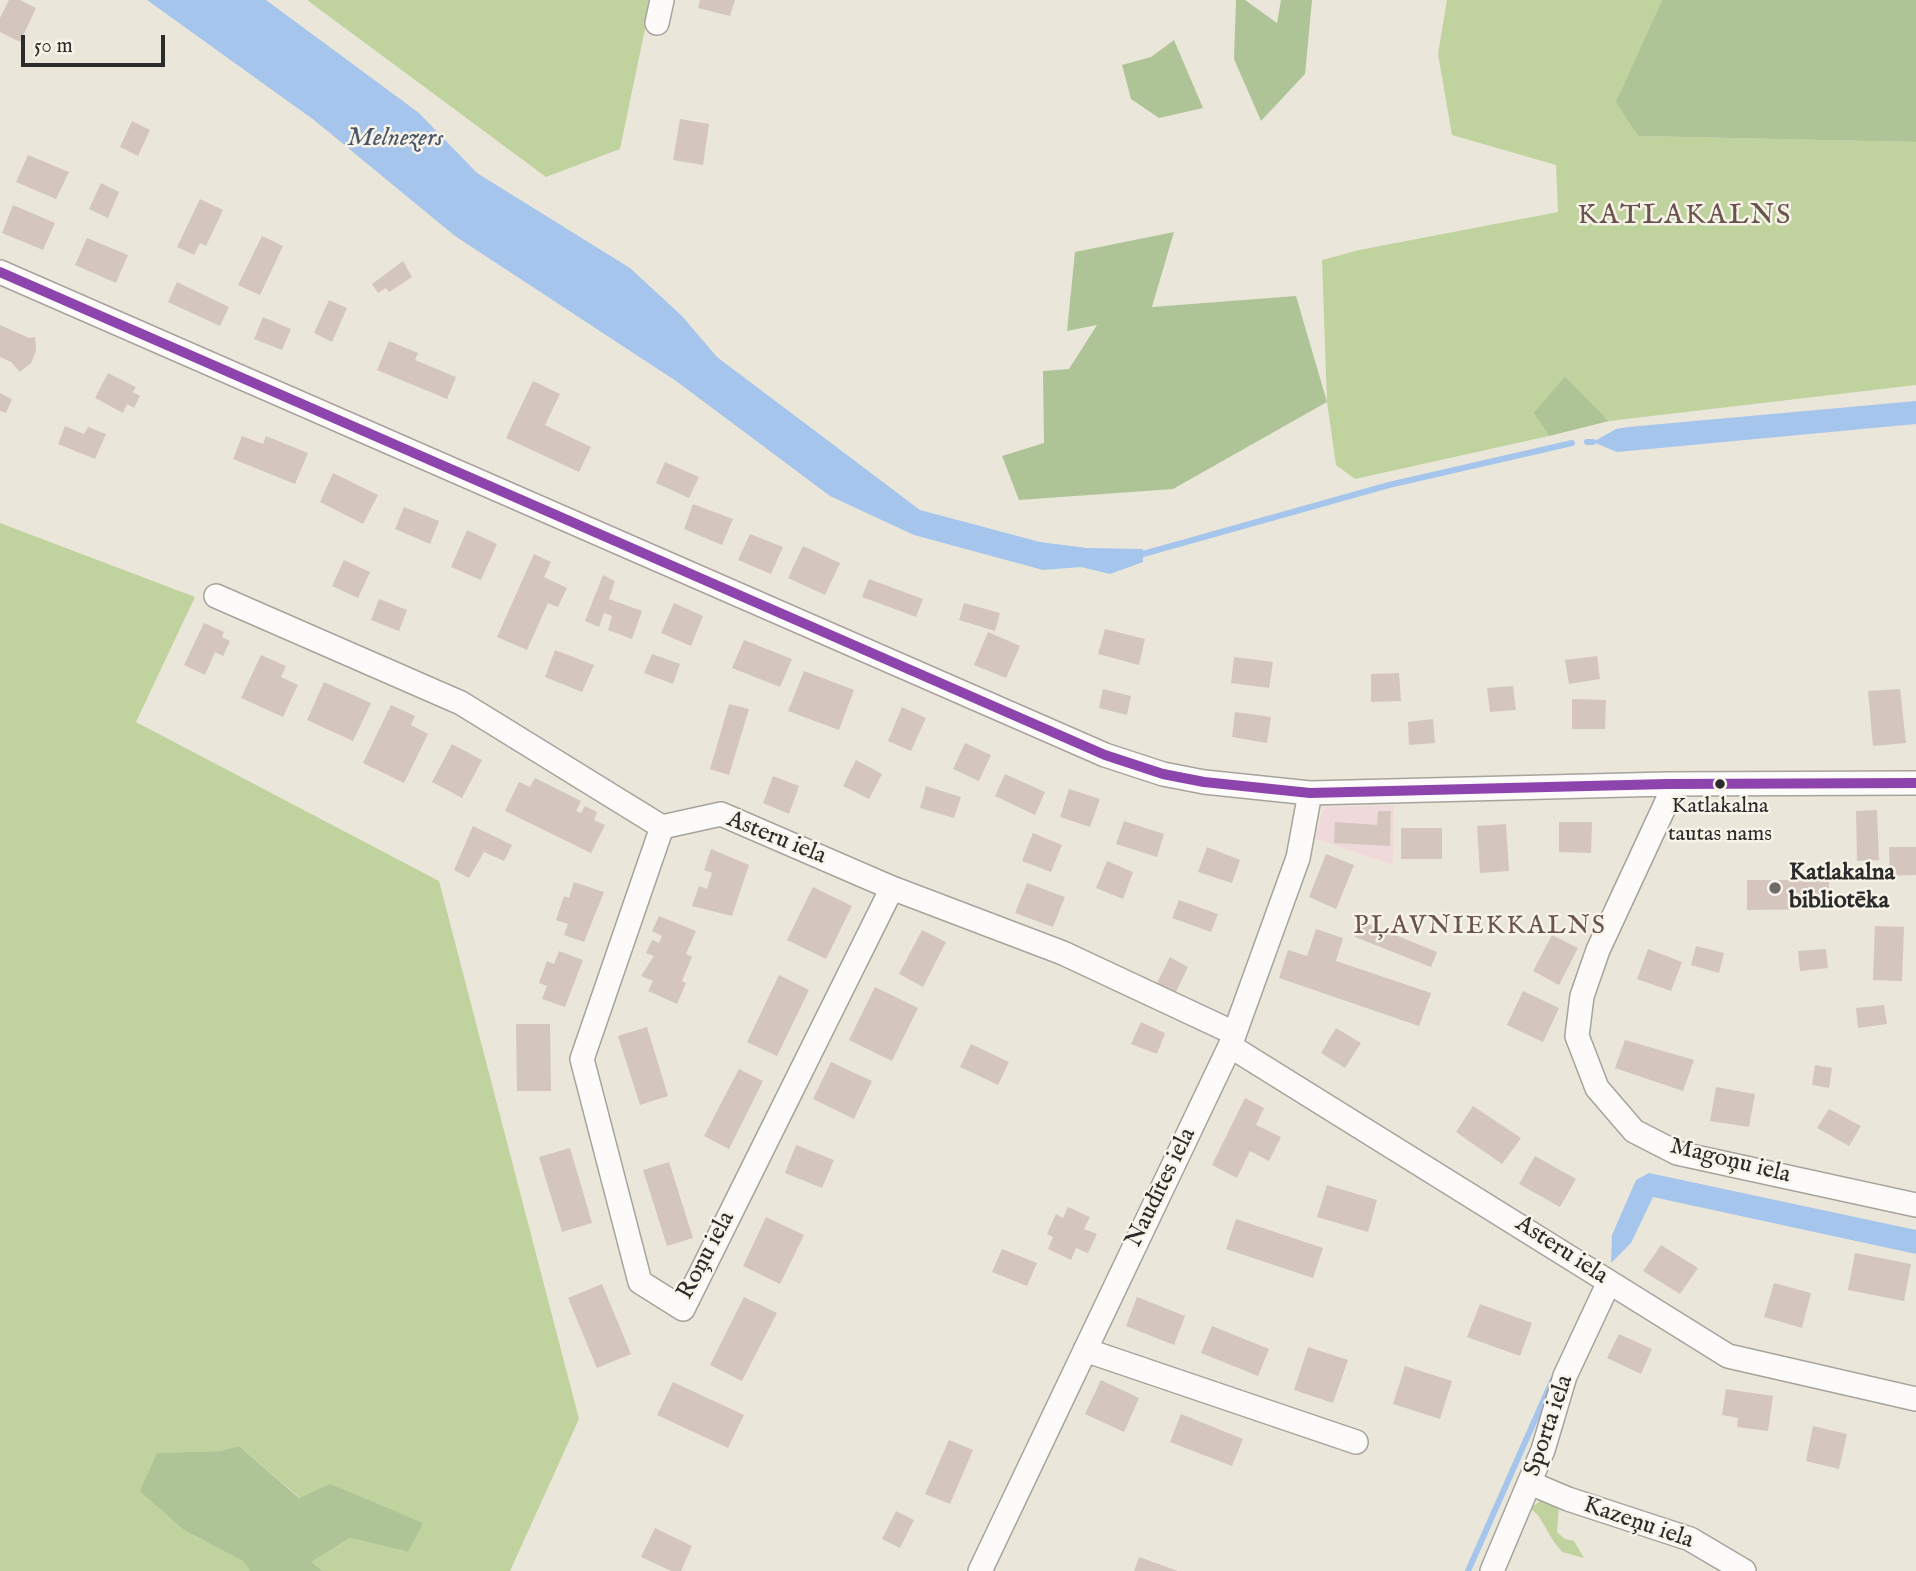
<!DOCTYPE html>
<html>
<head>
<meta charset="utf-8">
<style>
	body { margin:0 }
	#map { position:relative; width:1916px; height:1571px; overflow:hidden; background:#ebe6da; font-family:"IM FELL English",serif }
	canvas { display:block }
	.scale { position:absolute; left:21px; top:35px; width:144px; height:32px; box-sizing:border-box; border:4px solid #2b2b2b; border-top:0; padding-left:9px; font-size:21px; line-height:24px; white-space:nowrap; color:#2b2b2b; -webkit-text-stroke:5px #f7f3e8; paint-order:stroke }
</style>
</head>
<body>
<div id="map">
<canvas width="1916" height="1571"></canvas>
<div class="scale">50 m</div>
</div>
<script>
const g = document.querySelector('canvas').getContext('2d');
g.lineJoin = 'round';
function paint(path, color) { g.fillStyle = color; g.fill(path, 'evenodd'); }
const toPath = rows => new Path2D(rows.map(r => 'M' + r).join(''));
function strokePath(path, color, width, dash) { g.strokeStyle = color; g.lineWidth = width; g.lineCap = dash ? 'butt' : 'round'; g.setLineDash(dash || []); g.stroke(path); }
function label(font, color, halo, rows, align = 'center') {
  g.font = font + ' "IM FELL English",serif'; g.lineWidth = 5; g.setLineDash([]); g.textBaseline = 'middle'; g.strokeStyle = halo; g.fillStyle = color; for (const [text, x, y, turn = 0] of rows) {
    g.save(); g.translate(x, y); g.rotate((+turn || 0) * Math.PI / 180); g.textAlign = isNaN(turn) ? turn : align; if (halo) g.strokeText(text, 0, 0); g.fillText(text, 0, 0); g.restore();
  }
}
const built = toPath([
	[1394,805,1393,865,1314,838,1324,807]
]);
const green = toPath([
	[307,0,651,0,620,149,546,177],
	[1447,0,1662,0,1617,101,1638,136,1916,142,1916,385,1609,421,1565,376,1535,413,1549,436,1355,479,1336,465,1327,402,1322,260,1359,250,1558,212,1556,165,1452,135,1438,54],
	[0,523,195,597,136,722,439,881,579,1419,510,1571,323,1571,310,1562,350,1538,407,1552,300,1498,239,1446,220,1451,157,1453,184,1530,244,1561,250,1571,0,1571],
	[1542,1500,1559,1505,1557,1532,1565,1539,1574,1541,1584,1558,1562,1552,1554,1542,1538,1515,1530,1508]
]);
const forest = toPath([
	[1236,0,1245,0,1277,23,1281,0,1312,0,1305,74,1261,121,1234,59],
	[1662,0,1916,0,1916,142,1638,136,1616,102],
	[1174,40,1203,108,1159,118,1131,99,1122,65,1151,57],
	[1174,232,1152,307,1296,296,1327,402,1173,489,1019,500,1002,456,1044,443,1043,371,1069,369,1097,325,1067,331,1075,252],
	[1565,376,1609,421,1549,436,1534,413],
	[239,1446,299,1498,330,1484,423,1523,408,1552,350,1538,311,1562,323,1571,250,1571,243,1561,184,1530,140,1491,157,1453,220,1451]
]);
const water = toPath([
	[147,0,266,0,419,113,477,173,630,268,682,316,717,357,920,510,1040,542,1087,548,1143,549,1143,562,1110,574,1081,567,1043,570,914,535,830,496,676,381,455,236,314,120],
	[1916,401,1916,424,1617,452,1593,442,1616,429,1628,427],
	[1649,1173,1916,1230,1916,1254,1653,1197,1631,1243,1611,1263,1612,1235,1636,1180]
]);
const stream = toPath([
	[1587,442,1593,442],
	[1143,554,1389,485,1572,443],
	[1468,1571,1553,1379]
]);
const building = toPath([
	[9,0,20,0,36,8,20,42,0,32,0,18],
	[700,0,735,0,730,16,698,8],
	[680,119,709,124,703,165,673,160],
	[132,121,150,130,138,156,120,147],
	[28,155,69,172,56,199,16,182],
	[101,183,119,192,108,218,89,209],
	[200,199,223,210,206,246,200,243,194,255,177,247],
	[13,205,55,223,43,250,2,233],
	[262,236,283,246,260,295,238,285],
	[87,238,128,255,116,283,75,265],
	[403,261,412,277,389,292,386,288,378,293,372,284],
	[177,282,229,307,220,326,168,302],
	[329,300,347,308,332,342,314,333],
	[263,317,291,329,282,350,254,339],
	[0,325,29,338,35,337,36,351,31,363,20,372,11,362,0,357],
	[389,341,418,353,415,360,456,377,447,399,377,370],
	[108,373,136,387,133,392,140,396,134,408,127,404,123,413,95,398],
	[533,381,560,394,545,425,591,447,579,472,506,438],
	[0,393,12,399,6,413,0,411],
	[65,426,84,434,88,427,106,434,95,459,58,444],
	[242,436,263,444,266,436,308,453,295,484,233,459],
	[665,462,699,477,689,498,656,483],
	[333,473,378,495,363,524,320,502],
	[693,504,733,519,722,545,684,529],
	[404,507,439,521,430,544,395,529],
	[467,530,497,544,481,580,451,567],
	[750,534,783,547,771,574,738,560],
	[803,546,840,563,825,595,788,578],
	[534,554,551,562,544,577,567,588,558,607,548,603,527,650,497,637],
	[344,560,370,572,358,598,332,586],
	[603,575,615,581,609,599,642,611,632,639,608,630,612,616,604,613,599,627,585,621],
	[869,579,923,599,916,617,862,597],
	[379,599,407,610,399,631,371,620],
	[674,603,703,616,691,646,661,633],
	[964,603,1000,613,995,631,959,620],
	[204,623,224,632,222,637,230,641,223,656,215,652,205,675,184,665],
	[1105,629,1145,639,1139,665,1098,654],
	[988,632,1020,646,1006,678,974,665],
	[744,640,792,659,780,687,732,668],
	[555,650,594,665,582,692,545,677],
	[652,654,680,664,673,684,644,673],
	[261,655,286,666,281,677,298,685,283,717,241,698],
	[1597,656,1600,679,1569,684,1565,660],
	[1234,657,1273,662,1269,688,1231,683],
	[804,671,854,690,839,730,788,711],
	[1399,673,1401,701,1371,702,1371,674],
	[324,682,371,703,353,741,307,720],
	[1513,686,1516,710,1490,712,1487,688],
	[1103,689,1131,696,1127,715,1099,708],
	[1900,689,1906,743,1873,746,1868,691],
	[1572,699,1606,700,1605,729,1572,729],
	[729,704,749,709,729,775,710,769],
	[391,705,415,716,411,725,428,734,404,783,363,763],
	[902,707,926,718,911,751,888,741],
	[1235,712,1271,717,1267,743,1232,737],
	[1433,719,1435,743,1409,745,1408,722],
	[965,743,991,755,979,781,953,769],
	[452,744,482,760,462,798,432,782],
	[856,760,882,774,869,799,843,786],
	[1005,774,1045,792,1035,815,995,796],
	[773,776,799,786,789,814,763,803],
	[535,778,581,801,576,811,581,813,585,806,597,812,594,820,605,825,591,853,505,811,519,782,530,787],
	[926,786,961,797,954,818,920,808],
	[1069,789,1100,799,1090,827,1060,817],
	[1877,810,1879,860,1857,861,1856,811],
	[1378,811,1391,811,1390,846,1334,843,1335,822,1377,825],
	[1124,821,1164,834,1157,857,1116,844],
	[1559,822,1592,822,1591,853,1559,852],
	[1506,824,1509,871,1480,873,1477,826],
	[473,826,512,845,504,861,484,852,469,878,454,870],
	[1401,828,1442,828,1442,859,1401,859],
	[1033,833,1062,845,1051,872,1022,861],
	[1207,847,1240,860,1232,883,1198,872],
	[1889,847,1916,847,1916,875,1890,876],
	[711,849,749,865,732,916,692,906,699,886,707,889,712,873,704,870],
	[1326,854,1354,865,1336,909,1309,897],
	[1107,861,1133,872,1123,899,1096,888],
	[1747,880,1829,880,1829,909,1747,910],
	[574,882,604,892,584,942,564,935,568,924,556,920,564,896,569,898],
	[1027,883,1065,897,1053,927,1015,913],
	[813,887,852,906,826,959,787,940],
	[1179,900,1218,914,1211,932,1172,918],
	[659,916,696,931,686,954,692,957,682,981,686,983,677,1004,648,991,653,981,641,976,654,956,646,953,652,940,659,943,662,936,652,931],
	[1361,921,1437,952,1431,967,1355,937],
	[1875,926,1904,927,1902,981,1873,980],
	[1316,929,1343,938,1336,961,1431,993,1419,1026,1279,978,1288,950,1307,956],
	[922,930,946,942,923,987,899,974],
	[1552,935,1578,948,1559,985,1533,971],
	[1696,946,1724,953,1719,973,1691,965],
	[1648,949,1682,962,1671,991,1637,979],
	[1826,949,1828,968,1800,971,1798,951],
	[559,951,583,960,565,1007,542,999,547,986,539,983,547,961,554,964],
	[1170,957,1188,967,1176,992,1157,983],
	[779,975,809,990,777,1056,747,1042],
	[875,987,918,1008,892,1061,849,1040],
	[1523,991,1559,1008,1543,1042,1507,1025],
	[1884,1005,1887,1024,1858,1028,1856,1008],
	[1141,1022,1165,1033,1157,1054,1131,1044],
	[516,1024,550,1024,551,1091,517,1091],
	[647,1027,668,1096,640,1105,618,1036],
	[1336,1028,1361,1043,1345,1068,1321,1053],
	[1625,1040,1694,1060,1683,1091,1615,1068],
	[971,1044,1009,1062,998,1085,960,1067],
	[831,1062,872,1081,854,1119,813,1099],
	[1815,1065,1832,1068,1829,1088,1812,1085],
	[739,1069,763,1081,729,1149,704,1136],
	[1716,1087,1755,1094,1749,1127,1710,1121],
	[1245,1098,1264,1108,1256,1125,1281,1137,1269,1161,1250,1151,1237,1178,1212,1165],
	[1473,1106,1521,1138,1502,1164,1456,1132],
	[1829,1109,1861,1126,1849,1146,1817,1128],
	[796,1145,834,1160,822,1188,785,1173],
	[570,1148,592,1223,562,1232,539,1157],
	[1535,1156,1576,1179,1560,1207,1519,1184],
	[669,1162,693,1238,667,1246,643,1170],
	[1327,1185,1377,1200,1368,1232,1317,1217],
	[1068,1207,1090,1217,1084,1229,1097,1234,1088,1253,1076,1248,1071,1260,1048,1249,1053,1237,1047,1234,1056,1214,1063,1218],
	[766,1217,804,1235,780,1284,743,1266],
	[1236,1219,1323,1248,1313,1278,1226,1249],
	[1661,1245,1698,1268,1680,1294,1643,1271],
	[1002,1249,1037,1263,1027,1286,992,1272],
	[1855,1253,1911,1264,1904,1301,1848,1290],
	[1774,1283,1811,1293,1802,1328,1764,1317],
	[602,1284,631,1354,597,1368,568,1298],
	[744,1297,777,1313,742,1381,710,1365],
	[1137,1297,1185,1316,1174,1345,1126,1326],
	[1480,1304,1532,1323,1520,1356,1467,1337],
	[1212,1326,1269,1349,1258,1376,1201,1353],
	[1619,1334,1652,1349,1641,1374,1607,1358],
	[1308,1347,1348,1360,1333,1403,1294,1390],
	[1405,1366,1452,1381,1440,1419,1393,1404],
	[1101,1380,1139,1398,1124,1432,1085,1414],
	[673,1382,744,1415,728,1448,657,1415],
	[1726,1389,1773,1396,1768,1431,1737,1427,1738,1418,1722,1415],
	[1181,1414,1243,1439,1232,1466,1170,1442],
	[1813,1426,1847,1434,1839,1469,1806,1461],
	[949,1440,973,1450,950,1504,925,1494],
	[896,1511,914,1520,900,1548,882,1539],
	[655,1528,692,1546,681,1571,671,1571,641,1557],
	[1139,1557,1178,1571,1134,1571]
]);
const minor = toPath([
	[657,23,662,0],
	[0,272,1105,755,1163,774,1204,782,1310,793,1667,784,1916,783],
	[216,596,461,703,662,827,721,814,892,888,1063,953,1234,1033],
	[1675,784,1598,950,1582,996,1577,1036,1597,1088,1634,1131,1677,1153,1916,1205],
	[662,827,582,1059,640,1282,683,1309,892,888],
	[1230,1046,1728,1356,1916,1399],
	[1085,1350,1356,1442],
	[1530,1483,1568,1499,1690,1539,1744,1571],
	[980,1571,1230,1046,1298,858,1310,793],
	[1492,1571,1543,1450,1565,1376,1609,1282]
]);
const bus1 = toPath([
	[0,272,1105,755,1163,774,1204,782,1310,793,1667,784,1916,783]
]);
const markers = [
	[1720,784,6,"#2b2b2b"],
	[1775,888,7,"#6e6c68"]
];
const busNames = [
	["Katlakalna",1720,807],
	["tautas nams",1720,835]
];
const streetNames = [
	["Asteru iela",776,839,22],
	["Magoņu iela",1730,1162,14],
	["Naudītes iela",1162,1188,-64],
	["Asteru iela",1561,1251,33],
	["Roņu iela",707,1256,-62],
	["Sporta iela",1550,1426,-71],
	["Kazeņu iela",1638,1524,19]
];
const poiNames = [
	["Katlakalna",1789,874],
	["bibliotēka",1789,902]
];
const waterNames = [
	["Melnezers",395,140]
];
const neighbourhoodNames = [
	["PĻAVNIEKKALNS",1480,928]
];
const quarterNames = [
	["KATLAKALNS",1685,217]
];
paint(built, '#f0d9da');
paint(green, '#c0d39f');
paint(forest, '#aec497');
paint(water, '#a6c5ec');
strokePath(stream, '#a6c5ec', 6);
paint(building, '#d4c6be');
strokePath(minor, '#a6a39c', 26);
strokePath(minor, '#fcfbf9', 23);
strokePath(bus1, '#8e44ad', 10);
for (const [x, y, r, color] of markers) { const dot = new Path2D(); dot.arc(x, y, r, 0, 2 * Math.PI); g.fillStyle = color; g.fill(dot); strokePath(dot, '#f7f3e8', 2.5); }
label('22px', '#2b2b2b', '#f7f3e8', busNames);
label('24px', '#2b2b2b', '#f7f3e8', streetNames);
label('bold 24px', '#2b2b2b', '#f7f3e8', poiNames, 'left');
label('italic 26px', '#475567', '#f7f3e8', waterNames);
g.letterSpacing = '2px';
label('26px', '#69534d', '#f7f3e8', neighbourhoodNames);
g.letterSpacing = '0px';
g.letterSpacing = '2px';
label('28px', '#69534d', '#f7f3e8', quarterNames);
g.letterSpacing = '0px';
</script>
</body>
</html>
